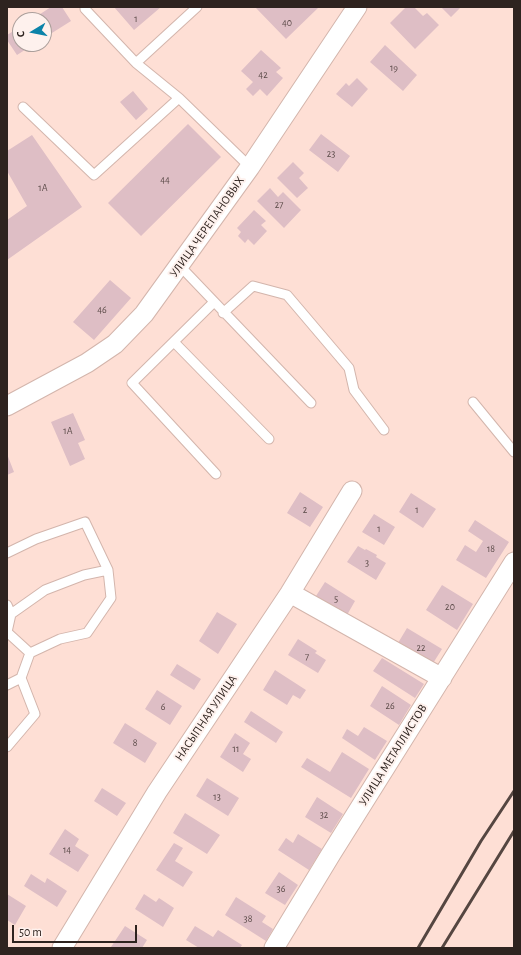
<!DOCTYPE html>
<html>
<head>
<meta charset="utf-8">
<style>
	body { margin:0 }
	#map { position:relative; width:521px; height:955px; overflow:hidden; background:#fedfd5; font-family:"Alegreya Sans",sans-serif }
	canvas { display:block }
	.frame { position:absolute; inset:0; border:8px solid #2e231f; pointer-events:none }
	.north { position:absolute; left:12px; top:12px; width:40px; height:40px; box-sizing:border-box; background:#fef1ed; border:1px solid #ab9f9b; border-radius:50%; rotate:260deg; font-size:11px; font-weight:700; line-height:16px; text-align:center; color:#2e231f }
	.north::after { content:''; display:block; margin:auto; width:14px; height:18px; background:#0b83a9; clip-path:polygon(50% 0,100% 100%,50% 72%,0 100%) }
	.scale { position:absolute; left:12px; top:925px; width:125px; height:18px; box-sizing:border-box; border:2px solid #2e231f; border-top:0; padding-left:5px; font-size:12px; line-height:14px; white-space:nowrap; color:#2e231f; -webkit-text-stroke:3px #fef1ed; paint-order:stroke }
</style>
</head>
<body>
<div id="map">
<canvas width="521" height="955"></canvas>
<div class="frame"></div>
<div class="north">С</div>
<div class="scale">50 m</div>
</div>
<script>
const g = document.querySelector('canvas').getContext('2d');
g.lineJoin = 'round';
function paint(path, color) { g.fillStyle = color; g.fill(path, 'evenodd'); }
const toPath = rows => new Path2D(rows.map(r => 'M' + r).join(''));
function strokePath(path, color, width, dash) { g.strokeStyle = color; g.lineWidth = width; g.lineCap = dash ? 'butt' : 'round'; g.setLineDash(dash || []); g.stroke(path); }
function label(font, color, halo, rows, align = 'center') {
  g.font = font + ' "Alegreya Sans",sans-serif'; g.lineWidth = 4; g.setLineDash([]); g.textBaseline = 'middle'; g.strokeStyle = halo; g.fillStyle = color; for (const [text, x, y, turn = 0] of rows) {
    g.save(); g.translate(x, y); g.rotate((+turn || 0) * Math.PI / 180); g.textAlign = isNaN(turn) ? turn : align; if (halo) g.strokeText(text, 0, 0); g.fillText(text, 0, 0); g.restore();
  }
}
const building = toPath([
	[51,7,62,7,71,21,44,38,44,20,31,20],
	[114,7,161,7,134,30],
	[255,7,319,7,286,39],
	[406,7,414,7,423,16,427,13,439,25,415,49,390,23],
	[441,7,461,7,451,17],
	[20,27,20,44,34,44,17,55,7,40,7,35],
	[385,45,417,75,403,91,370,62],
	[261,50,281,68,276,72,283,78,267,96,260,89,253,96,246,89,253,82,241,71],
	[357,78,368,89,352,107,336,94,346,83,349,86],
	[133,91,148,109,136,120,120,102],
	[188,124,221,157,141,236,108,203],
	[321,134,350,156,338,172,309,150],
	[32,135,82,207,7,260,7,220,27,206,7,171,7,151],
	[293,162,304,173,299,178,308,188,297,198,277,178],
	[270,188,278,197,283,192,301,210,284,228,257,201],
	[254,210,266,221,261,225,267,231,254,245,248,239,245,243,238,236,241,232,237,228],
	[110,280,131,298,94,340,73,322],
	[73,413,85,440,78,443,85,459,70,466,51,422],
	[7,454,14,472,7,475],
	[300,492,323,507,310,527,287,513],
	[411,493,436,509,423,528,399,512],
	[374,514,395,527,384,545,362,532],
	[475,520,509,542,486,578,456,560,465,545,476,552,483,541,468,531],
	[358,546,365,550,366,549,377,555,376,557,386,563,376,580,347,562],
	[325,582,355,601,347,615,316,596],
	[442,585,473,604,457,630,426,610],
	[217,612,237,624,218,654,199,641],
	[407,628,442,649,430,668,398,643],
	[298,639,317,651,315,653,326,660,318,673,288,655],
	[382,658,424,684,415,698,373,671],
	[177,664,201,679,194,690,170,675],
	[275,670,306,690,300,699,293,695,287,705,263,690],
	[382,686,411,705,399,725,370,706],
	[157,690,182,706,170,725,145,709],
	[251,711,283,732,276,743,244,722],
	[125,723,157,743,145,763,113,743],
	[364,727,387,741,375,760,342,738,347,729,358,736],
	[235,733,250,743,243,754,251,759,243,772,220,757],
	[342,752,369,769,351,798,301,767,307,758,330,772],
	[207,778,239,798,228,816,196,796],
	[102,788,126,803,117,816,94,801],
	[317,797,343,814,331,833,305,817],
	[185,813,220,835,207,854,173,833],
	[65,829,79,839,75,846,89,855,78,872,49,854],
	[298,834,322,849,309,870,278,850,286,838,293,843],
	[174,843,183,848,175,861,193,872,183,887,156,870],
	[279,872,298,885,285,905,265,893],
	[31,874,45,883,47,878,67,891,57,907,24,886],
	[7,894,26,906,15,925,7,920],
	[144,894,156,902,159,898,174,908,163,927,135,909],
	[236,897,266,916,262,922,273,929,266,941,225,915],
	[125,926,147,940,142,948,111,947],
	[195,926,213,937,218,930,242,945,240,948,199,948,186,940]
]);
const lane = toPath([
	[85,7,85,9,136,63,179,98,250,167],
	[136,63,197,7],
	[23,107,94,175,179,98],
	[180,266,311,403],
	[213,303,132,383,216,474],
	[223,313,253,286,287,295,349,368,354,390,384,430],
	[174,342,269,439],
	[473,402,514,452],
	[7,553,36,539,85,522,108,570,111,598,87,633,60,639,30,653,21,678,7,685],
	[7,605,11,614,7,632,30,653],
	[11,614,45,590,84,575,108,570],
	[7,747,35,714,21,678]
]);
const street = toPath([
	[7,406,87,363,115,344,144,314,250,167,357,7],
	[290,593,442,678],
	[62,948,157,792,290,593,352,491],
	[274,948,331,854,514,562]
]);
const rail = toPath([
	[418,948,481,841,514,791],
	[442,948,514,831]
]);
const numberNames = [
	["1",136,19],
	["40",287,23],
	["19",394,68],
	["42",263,75],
	["23",331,154],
	["44",165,180],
	["1А",43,188],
	["27",279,205],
	["46",102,310],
	["1А",68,431],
	["2",305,510],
	["1",417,510],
	["1",379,529],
	["18",491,549],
	["3",367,563],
	["5",336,599],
	["20",450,607],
	["22",421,648],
	["7",307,657],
	["26",390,706],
	["6",163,707],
	["8",135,743],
	["11",236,749],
	["13",217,797],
	["32",324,815],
	["14",67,850],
	["36",281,889],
	["38",248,919]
];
const streetNames = [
	["УЛИЦА ЧЕРЕПАНОВЫХ",207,227,-55],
	["НАСЫПНАЯ УЛИЦА",206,718,-56],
	["УЛИЦА МЕТАЛЛИСТОВ",393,755,-58]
];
paint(building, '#debec5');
strokePath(lane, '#d3b5ac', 11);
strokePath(street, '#d3b5ac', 21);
strokePath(lane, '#fff', 9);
strokePath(street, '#fff', 19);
strokePath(rail, '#554641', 3);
label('10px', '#5a4a48', null, numberNames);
label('12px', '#2e231f', '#fef1ed', streetNames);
</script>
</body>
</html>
